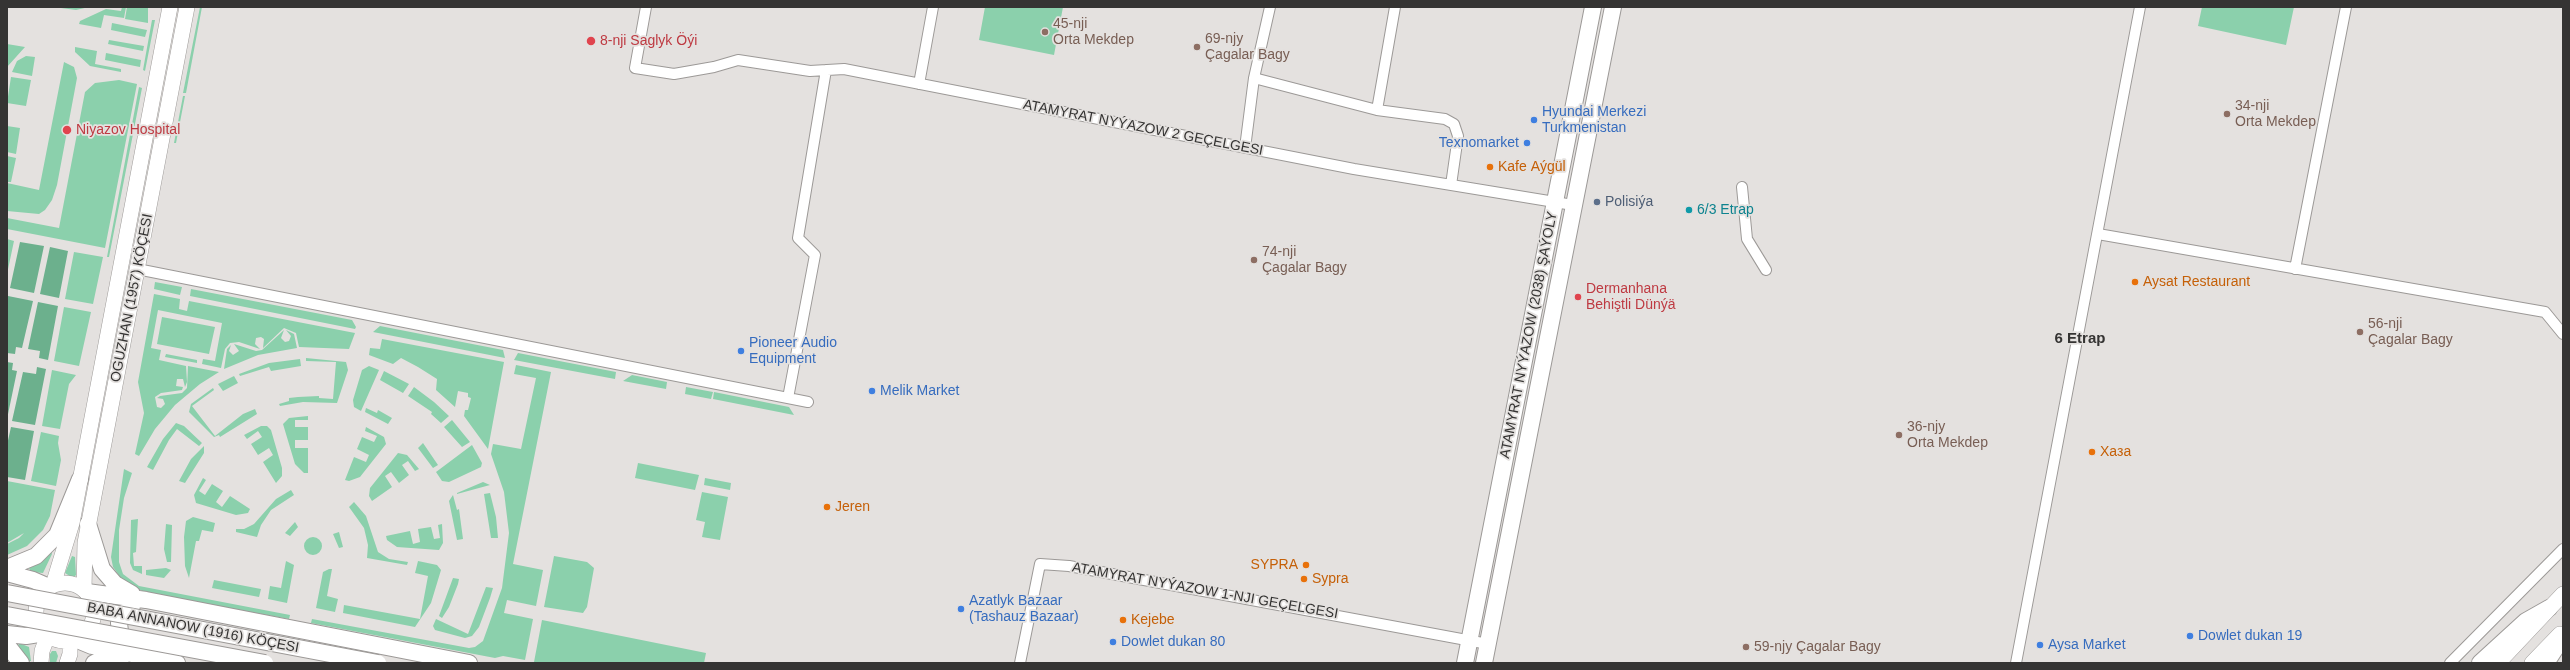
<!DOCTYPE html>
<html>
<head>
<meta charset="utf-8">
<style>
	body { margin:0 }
	#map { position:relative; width:2570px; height:670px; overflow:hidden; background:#e4e1df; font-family:Helvetica,sans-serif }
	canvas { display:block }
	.frame { position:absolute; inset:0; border:8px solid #353433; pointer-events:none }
</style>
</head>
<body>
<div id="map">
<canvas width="2570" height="670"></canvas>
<div class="frame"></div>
</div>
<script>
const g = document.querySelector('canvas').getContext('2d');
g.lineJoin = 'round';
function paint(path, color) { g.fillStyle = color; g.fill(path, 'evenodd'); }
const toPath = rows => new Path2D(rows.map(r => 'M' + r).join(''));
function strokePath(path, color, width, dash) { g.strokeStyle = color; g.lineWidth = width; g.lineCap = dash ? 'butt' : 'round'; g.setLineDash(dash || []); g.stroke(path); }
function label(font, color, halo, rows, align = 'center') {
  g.font = font + ' Helvetica,sans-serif'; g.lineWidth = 3.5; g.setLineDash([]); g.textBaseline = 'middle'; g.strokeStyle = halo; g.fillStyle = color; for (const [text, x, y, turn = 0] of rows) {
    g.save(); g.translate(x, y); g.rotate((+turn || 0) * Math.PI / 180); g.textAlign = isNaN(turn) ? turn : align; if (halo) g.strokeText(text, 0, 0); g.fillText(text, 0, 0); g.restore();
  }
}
const green = toPath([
	[89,7,76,10,61,8,61,7],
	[122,7,126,7,124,18,104,15,101,28,79,24,80,21,106,9,121,11],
	[127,7,148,7,148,23,125,19],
	[200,7,202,7,186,93,183,93],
	[985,7,1063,7,1054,55,979,40],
	[2202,7,2294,7,2286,45,2198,26],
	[152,20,155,20,145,71,143,70],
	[112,23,147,30,145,37,111,30],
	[109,40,144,46,143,51,108,44],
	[7,44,25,47,7,67],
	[75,47,97,51,95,64,121,69,121,72,90,66,75,52],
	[106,53,141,60,140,67,105,60],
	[26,56,35,57,32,76,12,72,17,61],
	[64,62,74,67,77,78,57,185,52,200,45,210,39,214,7,211,7,183,39,190],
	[11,77,31,80,26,106,7,103],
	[119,80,137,84,105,248,7,229,7,218,59,228,85,92,95,83],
	[139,87,142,88,109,257,107,257],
	[183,96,185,96,176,143,174,143],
	[7,126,20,128,16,154,7,152],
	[7,156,16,158,11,182,7,182],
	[7,239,14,241,7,274],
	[74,252,103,257,93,304,65,299],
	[155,282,182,287,180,295,154,289],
	[191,289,352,320,356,327,355,329,190,296],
	[154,294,180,299,179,309,187,311,189,301,355,333,349,349,299,347,296,333,284,328,263,348,264,339,261,337,256,338,255,344,260,349,239,342,230,343,225,349,221,368,202,364,203,359,215,361,222,323,158,310,151,348,161,350,159,360,186,366,187,382,185,387,183,379,177,379,176,386,183,387,182,390,161,393,155,397,157,407,161,408,165,404,163,399,157,398,160,396,182,393,187,388,188,366,219,372,200,384,175,405,155,429,139,456,135,454,144,413,138,382],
	[64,307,91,312,79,366,54,361],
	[162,317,215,327,209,354,157,344],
	[380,326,503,350,505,358,373,332],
	[286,330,294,334,297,348,258,355,224,369,227,349,231,345,229,351,233,355,239,351,234,344,256,351,262,350,284,330,281,338,285,342,289,341,291,336],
	[382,339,504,362,488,449,464,416,465,410,468,410,471,398,468,397,468,393,458,391,455,407,436,390,437,379,418,367,401,358,393,364,369,355,370,348,380,349],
	[518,353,616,372,615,379,514,360],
	[166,354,197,360,197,363,165,357],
	[306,358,346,362,348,370,337,403,303,402,280,406,279,404,289,401,289,398,298,397,319,396,319,398,333,399,336,362,306,361],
	[300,359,301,366,271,371,269,367,240,376,239,374,269,363],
	[516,365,551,372,513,564,543,570,536,606,507,600,504,613,533,619,525,660,503,656,495,658,311,623,312,619,469,648,475,647,483,641,502,588,509,533,504,492,491,454,493,444,521,449,536,378,514,374],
	[369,366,379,370,361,411,354,407,353,400,362,370],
	[52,370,76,375,69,384,60,429,42,426],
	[384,371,409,384,403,393,380,380],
	[632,375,667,382,666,389,623,381],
	[234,376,238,383,223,391,218,384],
	[414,387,434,402,449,416,441,423,431,414,432,412,408,396],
	[686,387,713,392,711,399,685,394],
	[213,388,214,390,192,406,215,436,243,414,255,409,257,414,220,437,219,435,214,437,189,412,191,404],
	[714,392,789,407,794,415,713,399],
	[366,408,377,413,378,410,392,418,388,424,365,412],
	[308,416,308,420,295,420,295,427,308,427,308,440,295,440,295,448,308,448,308,473,304,473,295,464,283,424,289,418],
	[452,420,470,442,462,447,444,427],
	[176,423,184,426,202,443,199,446,177,429,169,440,153,470,147,467,163,439],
	[261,426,267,426,271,430,282,468,282,476,276,483,263,462,273,455,269,448,258,455,251,444,262,437,258,431,247,439,244,435],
	[366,427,384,437,386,444,360,477,349,481,345,480,354,457,366,462,369,455,357,449,362,437,374,442,377,436,365,431],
	[41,432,59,436,58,443,61,460,56,486,31,481],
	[423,443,438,465,433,468,418,448],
	[472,445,482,463,481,467,449,482,442,481,436,472],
	[204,446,204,453,185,483,179,481,191,459],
	[398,453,407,455,419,469,415,471,408,461,402,465,409,475,399,483,391,472,385,476,392,487,372,501,369,496,370,488],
	[638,463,699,475,695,490,635,478],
	[124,469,132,473,124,498,119,530,119,562,123,574,139,586,290,615,289,619,146,593,123,581,113,567,111,557],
	[203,478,206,480,199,491,205,495,212,484,223,491,216,502,222,507,230,496,250,509,248,513,236,515,196,503,194,495],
	[705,478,731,483,730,490,704,485],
	[7,481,55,490,50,516,43,530,27,546,7,555,7,544,19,538,24,533,7,543],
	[483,482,490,485,457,494,457,493],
	[291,490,294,495,271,510,261,525,257,537,236,532,236,529,244,529,254,524,276,499],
	[702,492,728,497,720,540,702,537,705,522,696,520],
	[490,493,496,517,498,538,491,538,484,494],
	[453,495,457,510,459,509,463,539,457,540,449,501],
	[354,502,366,516,378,552,389,559,408,562,407,565,367,558,368,545,364,528,349,507],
	[193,517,215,523,213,532,202,530,199,541,196,541,189,578,185,566,184,537,186,521],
	[138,519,136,552,133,553,134,566,142,566,142,574,133,570,130,563,131,520],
	[295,522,298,527,290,536,285,533],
	[166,524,172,525,171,562,167,562,164,549],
	[442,524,443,543,439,550,397,547,387,540,386,536,410,531,413,544,420,542,418,529,431,527,434,539,440,538,438,525],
	[339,532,343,547,339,548,333,534],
	'304 546a9 9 0 1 1 18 0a9 9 0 1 1-18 0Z',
	[51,551,52,554,43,573,31,572,29,568],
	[72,556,75,557,76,575,73,578,65,573],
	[554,556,587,562,594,568,587,607,583,613,544,607],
	[286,561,294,565,287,603,268,599,270,586,281,588],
	[418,561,437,565,441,570,431,603,415,627,343,613,344,605,420,619,428,576,415,573],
	[166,568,171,570,164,578,146,575,146,570],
	[329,569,332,569,327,596,338,599,335,612,316,608,323,572],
	[453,578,459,579,458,584,449,607,442,618,439,616],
	[214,580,261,589,259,597,212,588],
	[486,587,493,588,490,598,479,627,472,636,465,638,435,630,433,626,436,619,468,634],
	[542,620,706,653,704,663,534,662],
	[19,643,29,647,31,661,27,661,18,647],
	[52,651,56,651,58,656,56,663,50,663,50,654]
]);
const forest = toPath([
	[20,242,44,246,34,293,10,288],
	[50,247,68,251,59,298,40,294],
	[8,296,33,301,22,348,16,347,15,354,7,353],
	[38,302,58,306,48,360,39,358,40,351,28,349],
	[7,362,13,363,12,370,17,371,7,419],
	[37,367,46,369,35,425,12,421,23,372,36,374],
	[11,427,34,431,25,480,7,477,7,445]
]);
const street = toPath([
	[646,7,635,68,674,74,714,67,738,60,810,71,844,69,1354,169,1573,205],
	[1254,78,1377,110,1445,119,1454,124,1458,136,1451,185],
	[919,84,933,7],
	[1377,110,1395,7],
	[1245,148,1254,78,1270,7],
	[1742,187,1747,239,1766,270],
	[2098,234,2545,312,2563,334],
	[137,269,808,402],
	[2295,269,2346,7],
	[788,398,815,255,798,238,826,70],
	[1020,663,1040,564,1069,566,1488,644],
	[2016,663,2140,7],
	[2450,663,2563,549]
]);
const secondary = toPath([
	'36 612a29 29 0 1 1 58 0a29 29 0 1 1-58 0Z',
	[53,585,72,523,170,7],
	[84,589,85,543,187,7],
	[41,663,42,651,48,635],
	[67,663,70,654,70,640],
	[2498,663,2563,594],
	[2532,663,2560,634]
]);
const primary = toPath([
	[88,524,102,569,115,584,132,594],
	[7,568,36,556,57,535,80,479],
	[7,573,33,580,49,587],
	[87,592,146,600,469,663],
	[7,634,26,636,45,633],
	[75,639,92,646,177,663],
	[7,645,21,663],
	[127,647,121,640,119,623,122,615,132,606],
	[94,663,110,657,123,656],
	[1465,663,1593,7],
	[1484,663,1613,7],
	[2480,663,2526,621,2549,608],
	[2546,663,2563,637]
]);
const primaryBridge = toPath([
	[7,593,378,663],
	[7,615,265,663]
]);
const markers = [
	[1045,32,4,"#8d6e63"],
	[591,41,5,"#e0444e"],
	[1197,47,4,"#8d6e63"],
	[2227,114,4,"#8d6e63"],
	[1534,120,4,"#3f7fe0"],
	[67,130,5,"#e0444e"],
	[1527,143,4,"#3f7fe0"],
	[1490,167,4,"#e8710a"],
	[1597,202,4,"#5c6f8a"],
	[1689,210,4,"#0f9aa8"],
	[1254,260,4,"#8d6e63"],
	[2135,282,4,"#e8710a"],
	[1578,297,4,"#e0444e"],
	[2360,332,4,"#8d6e63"],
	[741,351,4,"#3f7fe0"],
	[872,391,4,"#3f7fe0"],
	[1899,435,4,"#8d6e63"],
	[2092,452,4,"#e8710a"],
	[827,507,4,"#e8710a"],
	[1306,565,4,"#e8710a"],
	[1304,579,4,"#e8710a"],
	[961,609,4,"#3f7fe0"],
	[1123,620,4,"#e8710a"],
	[2190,636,4,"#3f7fe0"],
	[1113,642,4,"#3f7fe0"],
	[2040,645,4,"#3f7fe0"],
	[1746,647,4,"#8d6e63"]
];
const educationNames = [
	["45-nji",1053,24],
	["Orta Mekdep",1053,40],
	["69-njy",1205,39],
	["Çagalar Bagy",1205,55],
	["34-nji",2235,106],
	["Orta Mekdep",2235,122],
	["74-nji",1262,252],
	["Çagalar Bagy",1262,268],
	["56-nji",2368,324],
	["Çagalar Bagy",2368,340],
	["36-njy",1907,427],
	["Orta Mekdep",1907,443],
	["59-njy Çagalar Bagy",1754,647]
];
const healthNames = [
	["8-nji Saglyk Öýi",600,41],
	["Niyazov Hospital",76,130],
	["Dermanhana",1586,289],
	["Behiştli Dünýä",1586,305]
];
const shopNames = [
	["Hyundai Merkezi",1542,112],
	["Turkmenistan",1542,128],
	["Texnomarket",1519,143,"right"],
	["Pioneer Audio",749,343],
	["Equipment",749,359],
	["Melik Market",880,391],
	["Azatlyk Bazaar",969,601],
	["(Tashauz Bazaar)",969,617],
	["Dowlet dukan 19",2198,636],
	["Dowlet dukan 80",1121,642],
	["Aysa Market",2048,645]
];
const streetNames = [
	["ATAMYRAT NYÝAZOW 2 GEÇELGESI",1143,128,11],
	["OGUZHAN (1957) KÖÇESI",132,298,-79],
	["ATAMYRAT NYÝAZOW (2038) ŞAÝOLY",1529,335,-79],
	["ATAMYRAT NYÝAZOW 1-NJI GEÇELGESI",1205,591,10],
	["BABA ANNANOW (1916) KÖÇESI",193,628,11]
];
const foodNames = [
	["Kafe Aýgül",1498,167],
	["Aysat Restaurant",2143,282],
	["Хаза",2100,452],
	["Jeren",835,507],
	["SYPRA",1298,565,"right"],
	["Sypra",1312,579],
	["Kejebe",1131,620]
];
const serviceNames = [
	["Polisiýa",1605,202]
];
const cultureNames = [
	["6/3 Etrap",1697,210]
];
const neighbourhoodNames = [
	["6 Etrap",2080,339]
];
paint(green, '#8bd0ac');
paint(forest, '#6cb08d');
strokePath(street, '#9c9997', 12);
strokePath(secondary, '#9c9997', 16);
strokePath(primary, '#9c9997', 18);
strokePath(street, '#fff', 10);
strokePath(secondary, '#fff', 15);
strokePath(primary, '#fff', 16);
strokePath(primaryBridge, '#9c9997', 18, []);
strokePath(primaryBridge, '#fff', 16);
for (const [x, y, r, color] of markers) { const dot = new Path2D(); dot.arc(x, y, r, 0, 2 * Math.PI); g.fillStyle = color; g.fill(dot); strokePath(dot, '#e4e1df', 1.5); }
label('14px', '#785e54', '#e4e1df', educationNames, 'left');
label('14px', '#be3a42', '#e4e1df', healthNames, 'left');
label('14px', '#366cbe', '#e4e1df', shopNames, 'left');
label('14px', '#353433', '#e4e1df', streetNames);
label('14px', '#c56008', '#e4e1df', foodNames, 'left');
label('14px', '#4e5e75', '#e4e1df', serviceNames, 'left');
label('14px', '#0d838f', '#e4e1df', cultureNames, 'left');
label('bold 15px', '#353433', '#e4e1df', neighbourhoodNames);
</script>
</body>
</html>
